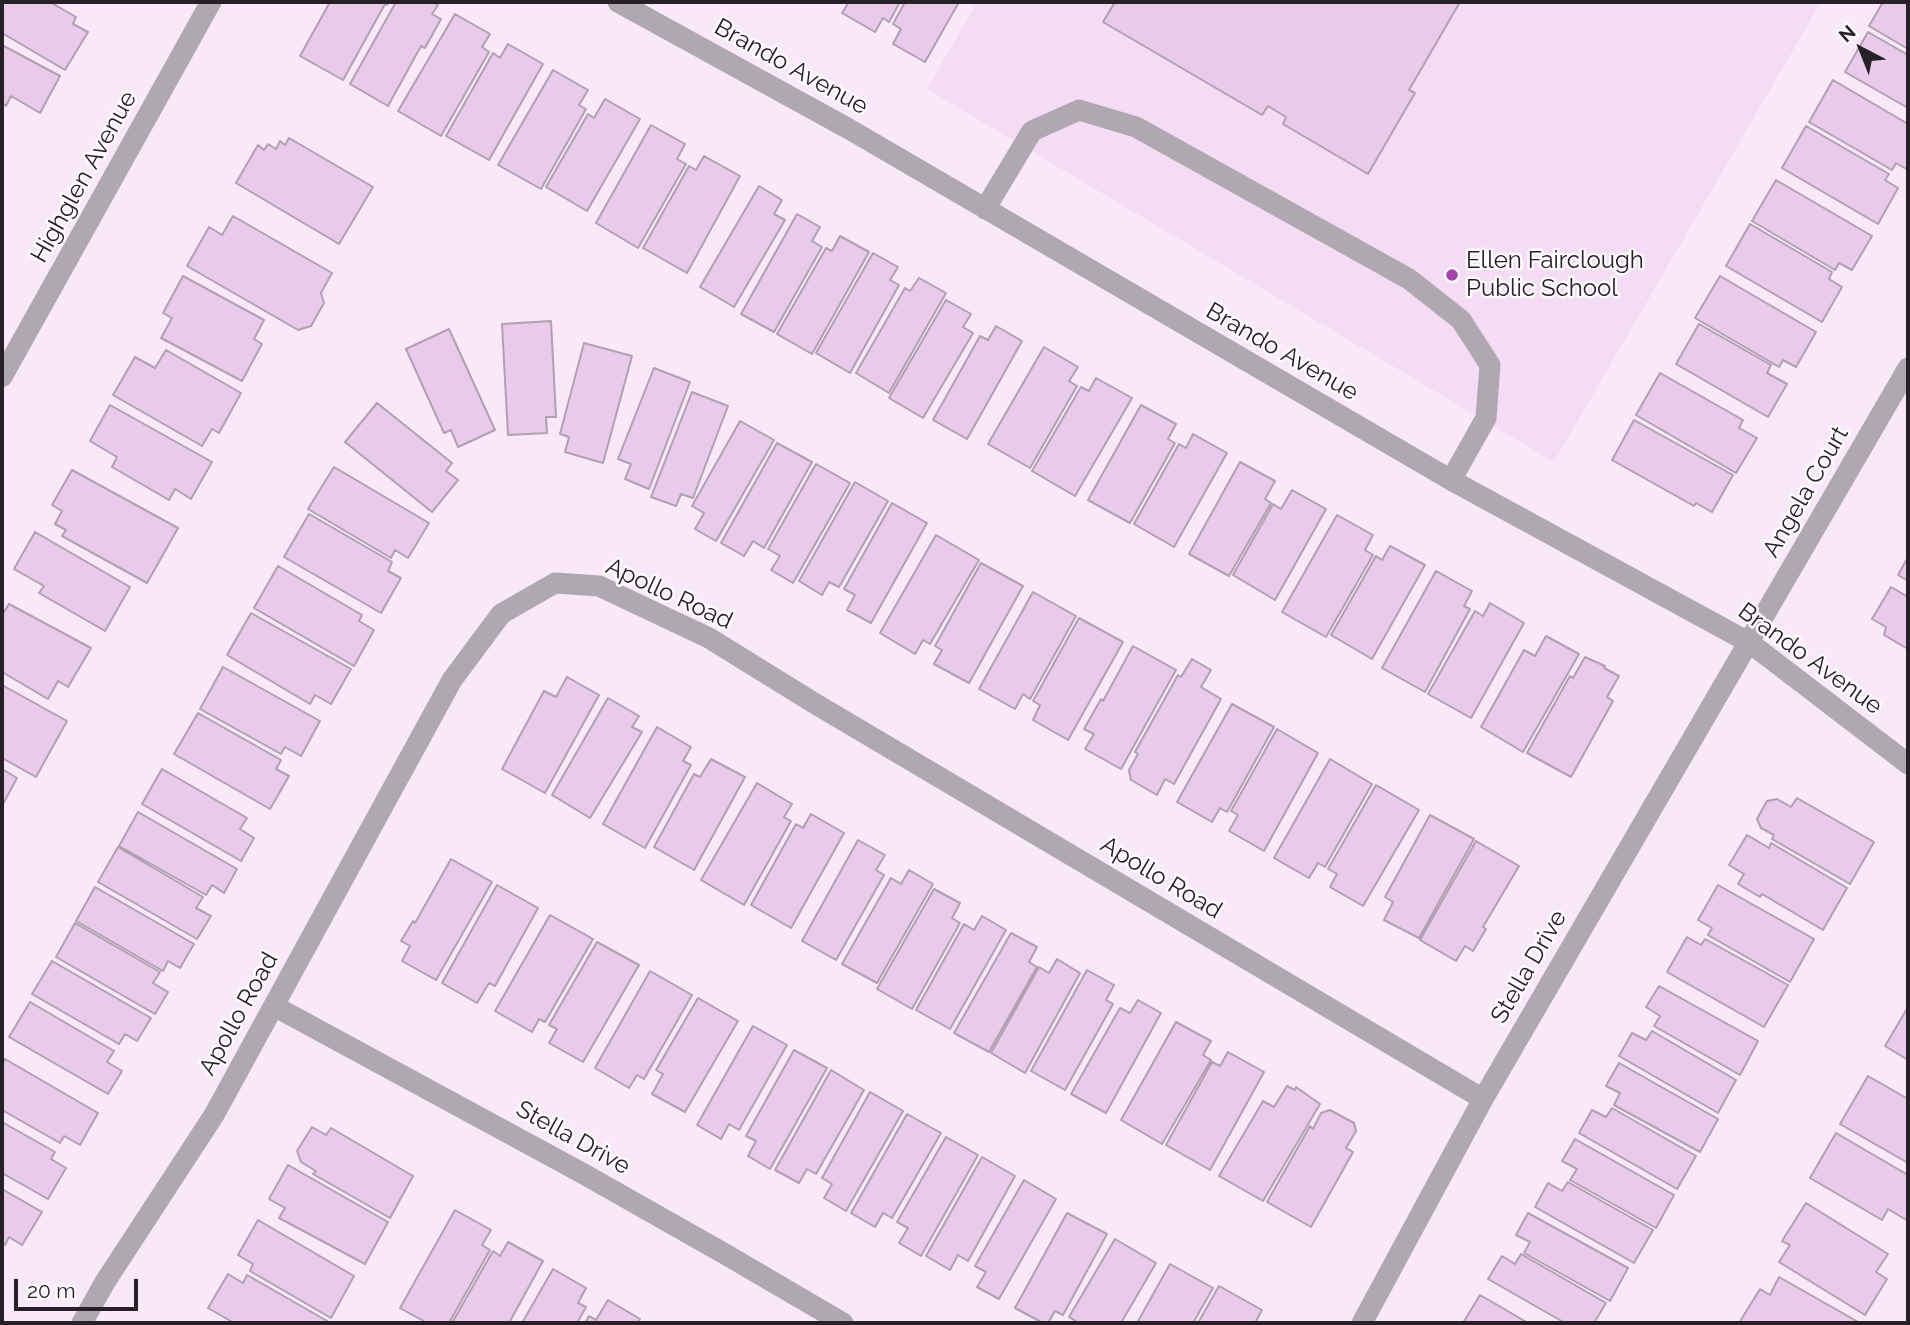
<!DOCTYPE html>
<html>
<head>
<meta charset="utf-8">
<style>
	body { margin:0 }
	#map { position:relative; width:1910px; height:1325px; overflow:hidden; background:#f9e8fa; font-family:Raleway,sans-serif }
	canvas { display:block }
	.frame { position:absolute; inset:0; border:4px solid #272127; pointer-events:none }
	.north { position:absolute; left:1826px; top:14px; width:70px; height:70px; -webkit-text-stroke:5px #fefafe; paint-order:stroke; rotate:318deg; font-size:19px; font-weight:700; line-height:28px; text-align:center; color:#272127 }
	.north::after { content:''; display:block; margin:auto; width:24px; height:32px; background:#272127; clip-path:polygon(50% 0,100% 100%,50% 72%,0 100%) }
	.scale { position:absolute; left:14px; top:1279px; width:124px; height:32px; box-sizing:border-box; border:4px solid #272127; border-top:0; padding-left:9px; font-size:21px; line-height:24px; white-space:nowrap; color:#272127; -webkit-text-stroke:5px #fefafe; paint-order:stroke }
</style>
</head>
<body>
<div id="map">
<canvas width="1910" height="1325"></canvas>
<div class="frame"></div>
<div class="north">N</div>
<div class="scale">20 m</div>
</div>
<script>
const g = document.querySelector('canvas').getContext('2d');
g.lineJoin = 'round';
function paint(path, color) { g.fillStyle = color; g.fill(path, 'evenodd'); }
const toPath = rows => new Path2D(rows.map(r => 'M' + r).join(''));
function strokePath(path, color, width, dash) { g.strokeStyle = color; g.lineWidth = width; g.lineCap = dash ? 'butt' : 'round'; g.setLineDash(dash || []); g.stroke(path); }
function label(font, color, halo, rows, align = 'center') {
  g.font = font + ' Raleway,sans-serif'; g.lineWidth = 5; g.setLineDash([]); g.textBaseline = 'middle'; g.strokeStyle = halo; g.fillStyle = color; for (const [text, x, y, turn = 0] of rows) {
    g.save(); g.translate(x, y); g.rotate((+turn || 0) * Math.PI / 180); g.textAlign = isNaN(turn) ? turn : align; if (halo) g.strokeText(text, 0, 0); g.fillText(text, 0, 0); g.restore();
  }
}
const built = toPath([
	[977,2,1821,2,1554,462,927,89]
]);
const building = toPath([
	[2,2,50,2,76,17,73,24,88,32,65,70,2,33,2,2],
	[330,2,389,2,387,5,385,4,343,80,300,56,330,2],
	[396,2,433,2,438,5,432,14,441,19,425,48,421,46,388,106,350,84,396,2],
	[849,2,900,2,889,22,883,18,875,32,842,13,849,2],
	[905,2,959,2,925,62,893,44,901,29,893,24,905,2],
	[1115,2,1460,2,1409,90,1415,93,1368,174,1283,124,1286,117,1268,106,1262,115,1103,22,1115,2],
	[1883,2,1908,2,1908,49,1869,26,1883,2],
	[455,14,490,34,482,47,489,52,441,136,398,111,455,14],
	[1868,32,1908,55,1908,108,1845,72,1868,32],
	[508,44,543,64,489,160,446,136,493,53,500,58,508,44],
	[2,45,60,76,40,113,11,96,6,106,2,103,2,45],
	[553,70,588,90,579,105,586,109,541,189,498,165,553,70],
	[1833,80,1908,124,1908,170,1896,163,1892,170,1809,122,1833,80],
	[605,99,640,119,587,211,546,187,588,114,594,118,605,99],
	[651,125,685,144,677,159,686,164,638,248,596,223,651,125],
	[1806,126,1889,174,1885,180,1898,188,1878,224,1782,168,1806,126],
	[289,138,373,187,339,244,236,183,258,145,264,150,268,144,276,149,280,141,285,145,289,138],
	[704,156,740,176,687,273,643,248,689,166,696,170,704,156],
	[1776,180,1872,236,1852,270,1839,263,1835,270,1752,221,1776,180],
	[759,186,782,200,774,214,785,220,734,307,700,287,759,186],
	[797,214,820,227,812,241,822,247,774,332,741,314,797,214],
	[233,216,332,273,321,293,324,303,311,326,298,330,187,266,209,227,222,235,233,216],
	[1750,224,1832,272,1829,279,1842,287,1822,322,1726,266,1750,224],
	[840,236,869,252,812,354,777,334,826,248,832,251,840,236],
	[873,253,898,267,890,280,899,285,850,373,816,353,873,253],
	[183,276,264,320,254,339,262,344,242,381,161,338,172,318,163,313,183,276],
	[1720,276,1816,332,1796,367,1783,360,1779,367,1695,318,1720,276],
	[919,278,946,293,889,393,856,373,905,288,910,291,919,278],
	[946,300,971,314,963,327,973,333,923,418,889,398,946,300],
	[551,321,556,417,546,417,547,433,508,435,502,324,551,321],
	[1699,324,1771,365,1767,373,1787,384,1768,417,1676,364,1699,324],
	[996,326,1022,341,967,439,933,420,980,336,988,340,996,326],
	[449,329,495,430,458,447,451,430,444,433,406,349,449,329],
	[584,343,632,356,603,463,565,452,569,437,560,434,584,343],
	[1044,347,1078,367,1069,381,1077,386,1030,468,988,444,1044,347],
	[166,350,241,393,219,433,212,429,202,446,113,395,135,357,155,368,166,350],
	[654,368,690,382,649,489,625,479,631,464,618,459,654,368],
	[1660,373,1743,420,1739,428,1757,438,1736,473,1636,415,1660,373],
	[1096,378,1132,398,1075,496,1032,471,1081,387,1089,391,1096,378],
	[692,392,728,406,693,498,681,494,676,506,651,497,692,392],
	[377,403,452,463,446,471,458,480,432,512,345,442,377,403],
	[110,405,212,462,191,499,175,489,169,500,112,467,117,457,90,441,110,405],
	[1141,405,1176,424,1168,439,1175,443,1130,523,1088,500,1141,405],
	[1634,420,1733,475,1712,512,1696,503,1694,506,1612,460,1634,420],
	[740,421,774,440,716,541,695,529,704,513,692,506,740,421],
	[1193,434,1227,453,1174,547,1134,524,1179,444,1186,448,1193,434],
	[777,443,812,462,764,548,753,541,744,556,721,543,777,443],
	[1240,462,1275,481,1265,499,1271,503,1229,576,1189,554,1240,462],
	[816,464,850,483,793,583,771,570,780,556,768,549,816,464],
	[334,467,429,523,408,558,395,550,391,558,308,509,334,467],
	[72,470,178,528,147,583,62,536,66,530,55,524,62,511,52,505,72,470],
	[855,482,888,501,839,587,829,582,822,595,799,581,855,482],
	[1292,490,1326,509,1275,600,1233,575,1273,504,1281,509,1292,490],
	[892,503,927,523,871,623,847,610,855,595,844,589,892,503],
	[309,514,392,562,388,571,401,578,381,613,284,557,309,514],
	[1337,515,1373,535,1365,550,1373,555,1326,637,1282,612,1337,515],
	[35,532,130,587,105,631,39,593,44,586,14,569,35,532],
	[936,535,979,560,930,644,923,640,915,654,880,633,936,535],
	[1390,546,1425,565,1372,659,1331,635,1376,556,1382,560,1390,546],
	[1908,557,1908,581,1898,575,1908,557],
	[981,563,1023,586,969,683,934,664,942,650,935,646,981,563],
	[278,566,362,615,359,621,374,630,354,666,254,608,278,566],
	[1436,571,1472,591,1464,606,1470,609,1425,692,1382,668,1436,571],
	[1891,587,1908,597,1908,649,1884,635,1886,627,1872,619,1891,587],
	[1033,592,1076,616,1030,699,1023,694,1015,709,979,689,1033,592],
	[1490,603,1524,623,1471,718,1428,694,1475,611,1483,616,1490,603],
	[9,604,91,648,68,687,58,681,48,699,2,672,2,615,9,604],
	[251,613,351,669,331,704,315,695,310,704,227,655,251,613],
	[1079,618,1123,642,1068,740,1033,720,1040,705,1033,701,1079,618],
	[1546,636,1579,654,1523,752,1481,727,1524,650,1535,656,1546,636],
	[1133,646,1176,670,1121,769,1085,749,1094,734,1084,729,1101,699,1103,701,1133,646],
	[1585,657,1605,666,1604,668,1619,676,1607,697,1613,701,1571,777,1527,753,1570,676,1573,678,1585,657],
	[1192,659,1211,670,1201,687,1221,699,1174,784,1165,779,1157,795,1131,780,1129,770,1138,754,1135,752,1178,675,1181,677,1192,659],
	[223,667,320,721,301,756,285,747,281,754,200,709,223,667],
	[567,677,599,695,545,793,502,769,544,691,556,697,567,677],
	[2,685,67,721,36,777,2,758,2,685],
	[608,698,639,716,632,727,642,732,590,818,552,795,608,698],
	[1232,704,1274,727,1227,812,1220,808,1212,822,1177,802,1232,704],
	[198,713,281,760,276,769,289,776,270,809,174,754,198,713],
	[657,727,691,747,683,761,691,765,645,848,603,824,657,727],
	[1277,729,1318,753,1264,851,1229,831,1238,815,1231,811,1277,729],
	[711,759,745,777,694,870,654,847,694,774,700,777,711,759],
	[1330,759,1372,784,1325,867,1318,863,1309,878,1274,858,1330,759],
	[2,769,17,778,2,806,2,769],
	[162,769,247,818,240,829,254,838,241,861,142,804,162,769],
	[757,783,792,804,784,817,791,821,744,905,701,880,757,783],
	[1376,785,1419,810,1363,906,1330,887,1337,874,1328,869,1376,785],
	[1797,798,1874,842,1850,884,1772,839,1774,835,1761,828,1757,819,1767,801,1777,799,1791,807,1797,798],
	[138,812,237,869,224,893,212,885,206,895,119,846,138,812],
	[811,814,844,833,791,928,751,905,796,824,803,828,811,814],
	[1430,815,1474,839,1419,938,1384,920,1393,902,1385,897,1430,815],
	[1747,835,1769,848,1771,843,1847,888,1823,930,1762,894,1760,897,1738,884,1744,874,1729,865,1747,835],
	[858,840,885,855,876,870,884,875,836,960,802,941,858,840],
	[1476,841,1519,866,1483,927,1486,929,1473,951,1465,946,1456,961,1420,940,1476,841],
	[118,847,203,897,196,908,211,916,197,939,98,882,118,847],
	[451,859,492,882,436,980,402,961,410,946,401,941,413,921,415,923,451,859],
	[909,870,933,884,877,983,842,964,891,878,901,884,909,870],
	[497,885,538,908,495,986,489,983,477,1003,442,983,497,885],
	[1718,885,1814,939,1790,982,1708,935,1712,928,1698,920,1718,885],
	[95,887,194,944,180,968,168,961,163,971,76,921,95,887],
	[934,889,960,903,952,918,960,923,912,1009,877,989,934,889],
	[550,915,593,939,545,1022,539,1019,532,1032,495,1011,550,915],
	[982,916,1006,930,950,1029,916,1010,964,924,974,930,982,916],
	[75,923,160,972,153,983,168,992,155,1014,56,957,75,923],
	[1011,933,1037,947,1029,962,1037,967,989,1052,954,1033,1011,933],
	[1687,937,1701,945,1705,939,1788,985,1764,1027,1667,972,1687,937],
	[597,942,639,965,583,1062,549,1043,557,1029,549,1025,597,942],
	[1057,959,1080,973,1025,1073,991,1053,1039,967,1049,973,1057,959],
	[52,961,151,1018,137,1041,125,1034,119,1044,32,994,52,961],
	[1087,970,1114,985,1106,1000,1113,1004,1065,1090,1031,1071,1087,970],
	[650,971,692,995,644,1079,637,1075,629,1088,595,1068,650,971],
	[1659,986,1758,1041,1740,1075,1654,1026,1660,1016,1646,1007,1659,986],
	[698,998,738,1021,685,1112,652,1094,663,1074,656,1070,698,998],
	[1138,1000,1161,1013,1106,1113,1071,1094,1120,1008,1130,1013,1138,1000],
	[30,1002,114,1051,107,1062,122,1071,108,1094,9,1037,30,1002],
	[1908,1007,1908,1060,1885,1046,1908,1007],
	[1176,1022,1211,1041,1203,1055,1211,1060,1162,1144,1121,1120,1176,1022],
	[753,1026,787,1045,739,1130,729,1124,721,1139,697,1125,753,1026],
	[1652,1031,1736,1080,1718,1113,1619,1056,1632,1033,1646,1040,1652,1031],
	[794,1050,827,1068,770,1169,748,1156,756,1141,746,1136,794,1050],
	[1228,1052,1264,1072,1210,1170,1166,1145,1212,1062,1220,1066,1228,1052],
	[5,1059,98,1113,80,1145,64,1136,60,1143,2,1110,2,1065,5,1059],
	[1619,1063,1718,1119,1700,1152,1614,1105,1620,1093,1606,1086,1619,1063],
	[831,1070,864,1090,816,1174,807,1169,799,1183,775,1170,831,1070],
	[1868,1076,1908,1099,1908,1163,1840,1124,1868,1076],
	[1287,1086,1295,1090,1296,1087,1320,1104,1263,1201,1219,1176,1263,1101,1274,1107,1287,1086],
	[870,1092,903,1111,846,1211,824,1198,832,1184,822,1178,870,1092],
	[1612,1108,1696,1156,1677,1189,1579,1133,1592,1110,1606,1117,1612,1108],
	[1330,1110,1354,1123,1356,1131,1346,1148,1353,1152,1311,1227,1267,1202,1310,1126,1313,1129,1321,1113,1330,1110],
	[907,1114,941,1133,892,1218,883,1213,875,1227,851,1213,907,1114],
	[2,1122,55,1152,51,1159,66,1168,48,1199,2,1173,2,1122],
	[312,1127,326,1135,331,1128,413,1176,390,1218,313,1174,316,1171,301,1162,297,1151,312,1127],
	[1836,1133,1908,1175,1908,1221,1888,1209,1882,1220,1810,1178,1836,1133],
	[946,1137,978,1155,921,1256,899,1243,908,1228,897,1222,946,1137],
	[1575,1139,1674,1195,1656,1228,1570,1180,1577,1169,1562,1161,1575,1139],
	[982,1157,1015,1176,968,1261,958,1255,950,1270,926,1256,982,1157],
	[288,1165,388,1222,365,1264,279,1218,285,1208,269,1199,288,1165],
	[1024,1180,1056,1199,999,1299,977,1287,986,1272,975,1266,1024,1180],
	[1568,1182,1653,1230,1634,1263,1535,1207,1548,1183,1562,1191,1568,1182],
	[2,1189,42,1212,22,1245,9,1237,5,1245,2,1243,2,1189],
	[1806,1203,1888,1254,1876,1272,1887,1279,1865,1315,1779,1262,1790,1245,1782,1241,1806,1203],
	[455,1210,491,1230,482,1245,490,1250,449,1323,427,1323,400,1308,455,1210],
	[1067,1213,1107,1234,1063,1315,1055,1311,1048,1323,1043,1323,1015,1308,1067,1213],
	[1528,1213,1628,1268,1610,1301,1524,1253,1530,1242,1516,1235,1528,1213],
	[258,1220,354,1276,331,1318,250,1271,253,1264,238,1255,258,1220],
	[1115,1239,1156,1263,1121,1323,1079,1323,1069,1317,1115,1239],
	[508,1242,543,1261,509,1323,452,1323,493,1251,500,1256,508,1242],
	[1521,1254,1606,1303,1594,1323,1565,1323,1488,1279,1502,1256,1515,1264,1521,1254],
	[1170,1264,1213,1288,1193,1323,1137,1323,1170,1264],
	[553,1269,586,1288,578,1303,586,1307,577,1323,522,1323,553,1269],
	[228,1274,243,1283,247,1275,329,1322,234,1323,208,1308,228,1274],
	[1779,1277,1860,1323,1739,1323,1760,1289,1770,1295,1779,1277],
	[1219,1286,1262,1310,1255,1323,1198,1323,1219,1286],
	[1480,1295,1494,1303,1528,1323,1463,1323,1480,1295],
	[608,1300,640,1319,638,1323,585,1323,589,1316,596,1320,608,1300]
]);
const minor = toPath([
	[618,2,849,129,1451,480,1750,643,1908,764],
	[985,209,1032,131,1079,110,1136,127,1409,279,1461,320,1490,365,1486,418,1451,480],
	[2,377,211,2],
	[274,1006,582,1173,725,1254,843,1323],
	[82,1323,105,1282,214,1115,452,680,501,614,555,583,599,586,709,638,814,703,1483,1099],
	[1362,1323,1483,1099,1908,368]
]);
const markers = [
	[1452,275,7,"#a344ac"]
];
const streetNames = [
	["Brando Avenue",791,67,29],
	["Highglen Avenue",84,177,-61],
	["Brando Avenue",1282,352,30],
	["Angela Court",1806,492,-60],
	["Apollo Road",669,594,25],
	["Brando Avenue",1810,659,36],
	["Apollo Road",1161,878,31],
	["Stella Drive",1529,967,-60],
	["Apollo Road",239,1014,-61],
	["Stella Drive",573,1138,29]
];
const poiNames = [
	["Ellen Fairclough",1466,261],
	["Public School",1466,289]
];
paint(built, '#f3dcf4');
paint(building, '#e9caeb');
strokePath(building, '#b0a0b1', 2);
strokePath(minor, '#afa8b0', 21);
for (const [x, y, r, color] of markers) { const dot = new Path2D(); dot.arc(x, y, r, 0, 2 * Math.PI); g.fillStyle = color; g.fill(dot); strokePath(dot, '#fefafe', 2.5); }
label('24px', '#272127', '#fefafe', streetNames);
label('24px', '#272127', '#fefafe', poiNames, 'left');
</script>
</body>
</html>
